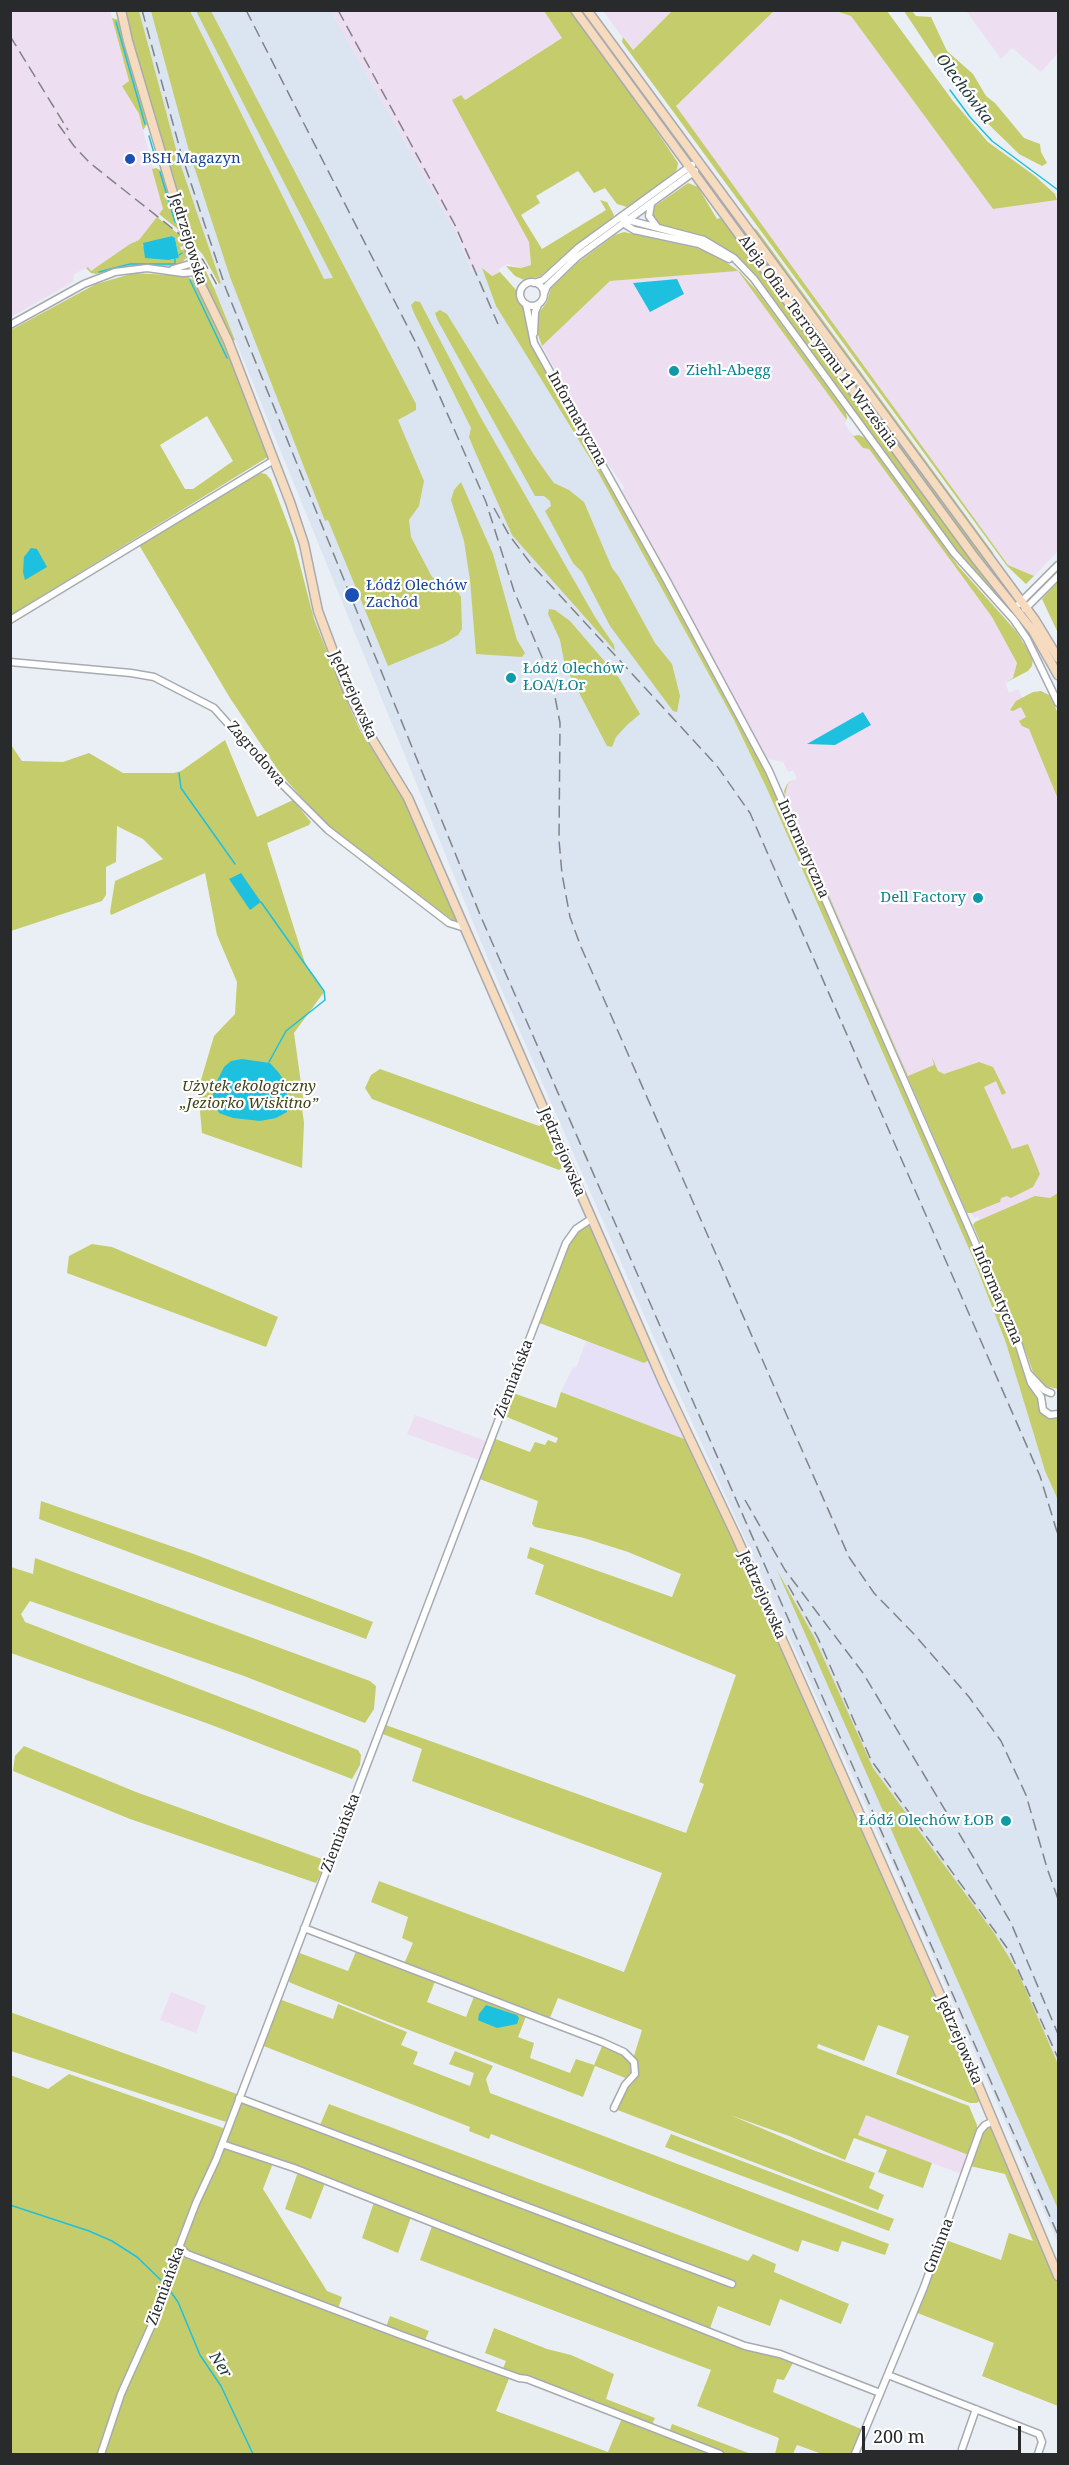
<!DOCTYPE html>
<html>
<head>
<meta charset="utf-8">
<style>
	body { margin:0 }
	#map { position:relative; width:1069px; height:2465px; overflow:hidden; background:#eaeff5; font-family:"Noto Serif",serif }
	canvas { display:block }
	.frame { position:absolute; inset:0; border:12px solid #282a2c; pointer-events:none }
	.scale { position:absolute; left:862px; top:2426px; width:159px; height:27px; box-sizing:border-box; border:3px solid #282a2c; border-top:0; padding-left:8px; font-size:18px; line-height:21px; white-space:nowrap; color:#282a2c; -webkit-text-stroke:4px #fff; paint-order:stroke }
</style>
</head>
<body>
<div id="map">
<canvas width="1069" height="2465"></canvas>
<div class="frame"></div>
<div class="scale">200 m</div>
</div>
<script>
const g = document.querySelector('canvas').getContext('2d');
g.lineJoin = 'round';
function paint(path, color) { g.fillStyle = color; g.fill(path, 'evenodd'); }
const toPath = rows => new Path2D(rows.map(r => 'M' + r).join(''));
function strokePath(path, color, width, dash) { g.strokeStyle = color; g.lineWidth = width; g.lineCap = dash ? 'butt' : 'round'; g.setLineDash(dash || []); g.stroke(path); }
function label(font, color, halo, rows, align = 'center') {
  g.font = font + ' "Noto Serif",serif'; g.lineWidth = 4.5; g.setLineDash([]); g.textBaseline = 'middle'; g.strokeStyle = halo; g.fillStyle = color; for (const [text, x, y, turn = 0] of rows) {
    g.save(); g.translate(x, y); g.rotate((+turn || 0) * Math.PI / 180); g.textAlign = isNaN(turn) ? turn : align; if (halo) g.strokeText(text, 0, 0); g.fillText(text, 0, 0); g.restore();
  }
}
const commercial = toPath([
	[586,1341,644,1363,649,1360,687,1440,561,1392,573,1367,576,1368]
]);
const industrial = toPath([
	[11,11,110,11,129,81,122,86,139,115,164,209,139,240,130,244,91,272,88,267,74,274,73,282,11,317],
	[331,11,544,11,562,38,464,100,529,242,531,265,521,268,508,264,499,269,500,272,492,276,486,273,473,273,457,235],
	[603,11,672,11,632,50],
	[774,11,836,11,851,16,993,209,1057,200,1058,201,1058,551,1034,576,1008,565,676,106],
	[966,11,1058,11,1058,53,1041,72,1012,48,1001,59],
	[738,271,846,419,844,423,863,448,869,449,992,617,1017,663,1013,678,1005,682,1009,693,1018,689,1023,699,1058,741,1058,1265,980,1220,978,1216,974,1218,971,1213,967,1212,785,795,788,783,797,779,793,770,788,772,783,762,768,759,622,490,625,488,606,461,542,346,610,281],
	[415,1415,486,1441,479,1460,407,1434],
	[171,1992,206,2006,196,2033,160,2020],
	[866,2114,971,2156,964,2175,858,2135]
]);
const built = toPath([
	[139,11,331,11,457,235,472,272,482,268,496,306,594,465,734,720,767,789,973,1258,1006,1343,1045,1471,1058,1500,1058,2243,902,1885,658,1347,486,954,214,288,221,283,179,160]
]);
const green = toPath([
	[125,11,139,11,179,160,221,283,219,284,203,255,191,241,136,58],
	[151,11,190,11,324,279,333,278,196,11,211,11,416,404,416,410,398,420,424,481,419,506,409,520,411,537,432,577,457,590,461,597,462,629,458,635,444,643,388,666,328,520,325,521,230,277,189,151],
	[544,11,570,11,631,93,678,163,677,169,673,175,627,207,617,204,605,188,594,193,578,171,536,196,540,203,521,215,542,249,606,210,600,200,607,202,614,215,612,219,569,251,541,276,524,280,515,276,506,266,521,268,531,265,529,242,452,100,461,95,465,100,562,38],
	[672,11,774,11,676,106,1008,565,1034,576,1026,584,1007,566,622,42,623,37,633,50],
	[836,11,887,11,953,101,988,142,1035,176,1055,194,1057,200,993,209,851,16],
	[904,11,912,11,916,16,931,17,947,51,973,74,986,96,995,103,1024,138,1040,144,1041,152,1047,163,1042,166,1019,154,972,108,954,80,935,58],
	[112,18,119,20,148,123,143,130,139,114,122,86,129,81],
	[156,168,162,171,180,231,159,214,163,209,152,169],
	[713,174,752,227,757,230,994,554,984,547,712,175],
	[705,180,760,252,1009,591,957,528],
	[688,183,698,187,717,219,720,218,731,229,1001,598,999,599,959,555,760,282,709,240,659,225,652,217,655,206],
	[157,217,182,237,184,246,180,247,181,250,185,249,186,258,179,266,131,266,96,274,91,273,86,268,88,267,91,271,130,244,139,240],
	[172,236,175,238,179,258,169,260,142,245],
	[624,232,701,249,719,257,740,272,757,291,846,412,847,418,844,424,846,419,738,271,610,281,542,346,538,335,538,314,547,302,551,288,577,263,615,235],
	[193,249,200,259,214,288,235,340,232,341,202,279],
	[482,268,492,276,500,272,517,291,527,313,528,334,533,347,660,575,770,780,1038,1394,1040,1410,1048,1418,1058,1418,1058,1500,1045,1471,1006,1343,973,1258,767,789,734,720,594,465,496,306],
	[134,273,187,276,193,280,230,358,268,457,11,615,11,330,96,284],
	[207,416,233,461,193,489,185,489,160,445],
	[415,301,420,302,481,418,595,617,614,645,615,651,512,535,473,447,469,437,471,428,414,313,411,305],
	[440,310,447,314,534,455,548,475,554,483,569,490,584,502,612,568,619,577,655,643,672,664,680,696,677,712,673,711,610,626,582,572,573,563,545,511,551,506,550,501,544,496,535,496,438,321,435,313],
	[859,435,865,438,959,567,1016,631,1033,658,1032,666,1028,671,1005,683,1013,678,1017,663,992,617,869,449,863,448,853,436],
	[260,473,266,474,271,480,293,538,314,619,349,706,361,732,402,795,457,922,455,922,324,823,280,773,230,698,139,545],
	[461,482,493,554,517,640,525,653,522,657,476,654,470,580,464,541,451,500,454,490],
	[1058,582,1058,633,1042,599],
	[549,609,555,610,570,621,619,678,640,714,627,725,616,737,612,747,607,746,565,666,560,640,548,614],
	[1041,691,1051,696,1058,714,1058,799,1029,729,1022,726,1019,721,1026,717,1021,707,1013,711,1010,710,1016,701,1033,692],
	[225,740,257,817,293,800,311,822,309,825,267,843,306,966,324,992,294,1033,304,1105,302,1108,304,1123,302,1168,202,1133,198,1090,214,1036,235,1014,237,982,217,935,205,873,111,915,110,912,115,881,163,859,143,839,117,826,116,862,106,867,106,895,102,901,11,931,11,745,22,761,63,762,89,753,123,773,174,773,181,771],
	[797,778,788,783,785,795,908,1076,934,1065,932,1057,938,1071,944,1074,979,1062,993,1067,1006,1093,1002,1095,996,1081,984,1087,1012,1149,1028,1144,1040,1174,1033,1187,1011,1198,1007,1196,1001,1198,1000,1202,972,1213,967,1213,785,796,784,791,787,784],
	[380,1069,539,1126,544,1123,562,1168,559,1170,372,1099,365,1088,371,1075],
	[1058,1193,1058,1389,1045,1386,1033,1372,1016,1325,973,1225,975,1222,1035,1196,1050,1198],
	[587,1225,593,1230,649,1360,644,1363,537,1322,566,1247,577,1231],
	[92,1244,112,1247,278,1317,266,1347,67,1273,69,1256],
	[510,1392,556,1408,561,1392,687,1440,725,1518,982,2099,977,2103,970,2103,896,2074,909,2036,878,2025,864,2061,818,2044,817,2048,969,2106,977,2125,977,2133,971,2156,866,2115,858,2135,932,2163,923,2188,878,2172,887,2150,854,2138,845,2160,789,2136,730,2115,813,2150,875,2173,869,2188,884,2195,878,2210,615,2109,628,2083,636,2076,633,2059,642,2030,558,1998,549,2020,404,1964,413,1943,402,1938,408,1917,371,1902,379,1881,624,1972,662,1873,412,1781,422,1749,380,1733,383,1724,686,1833,704,1784,699,1782,736,1675,535,1594,544,1565,527,1558,530,1547,672,1597,681,1574,628,1552,584,1538,535,1527,532,1524,538,1501,477,1478,493,1438,530,1452,535,1442,545,1445,548,1440,556,1443,558,1438,502,1415],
	[41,1501,191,1553,373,1622,366,1639,39,1519],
	[35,1558,370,1681,376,1686,374,1709,365,1723,244,1676,30,1601,21,1614,25,1622,358,1750,361,1755,360,1765,352,1779,209,1724,11,1653,11,1567,33,1574],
	[777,1570,814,1637,873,1768,994,1933,1018,1972,1058,2064,1058,2209],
	[24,1746,136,1792,327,1861,316,1883,130,1819,13,1771,15,1756],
	[357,1949,436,1979,427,2002,466,2017,475,1994,527,2014,518,2037,534,2043,530,2058,570,2073,576,2059,594,2065,603,2044,623,2053,632,2061,634,2072,628,2079,595,2066,583,2097,383,2020,291,1983,287,1980,297,1952,348,1971],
	[279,1999,333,2019,338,2004,407,2032,401,2045,418,2052,413,2064,470,2086,474,2073,449,2064,455,2051,493,2066,486,2079,490,2093,889,2244,885,2255,842,2241,838,2252,802,2240,798,2252,491,2134,489,2139,469,2131,470,2127,261,2045],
	[10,2012,237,2094,226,2122,11,2051],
	[69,2074,226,2129,242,2096,320,2125,329,2104,748,2261,753,2254,776,2264,774,2272,849,2304,841,2324,780,2299,770,2326,718,2306,709,2331,273,2163,263,2189,327,2291,342,2297,338,2309,510,2376,496,2411,608,2452,622,2418,718,2454,11,2454,10,2075,48,2089],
	[990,2124,1058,2282,1058,2406,982,2376,994,2343,915,2312,943,2239,1001,2260,1009,2233,1033,2241,1005,2174,970,2166,982,2132],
	[671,2134,894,2219,889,2231,665,2147],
	[298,2172,325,2183,311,2219,285,2209],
	[374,2202,411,2217,398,2253,362,2238],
	[432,2226,794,2361,784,2380,777,2379,773,2392,861,2429,851,2454,822,2454,797,2445,793,2454,775,2454,779,2438,697,2406,711,2370,420,2260],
	[390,2316,429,2331,424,2342,386,2327],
	[494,2328,547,2349,571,2355,614,2374,606,2399,655,2418,651,2427,502,2371,506,2361,485,2353],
	[672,2424,751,2454,724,2454,669,2433]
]);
const water = toPath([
	[172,236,175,238,179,258,169,260,145,258,143,243],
	[677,279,684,294,650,312,633,283],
	[31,548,37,549,47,567,25,580,23,572,24,557],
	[863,712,871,725,835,745,807,744],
	[241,873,261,902,250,910,229,879],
	[242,1059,270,1063,279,1073,287,1085,287,1112,276,1118,260,1121,233,1118,219,1113,213,1099,213,1089,224,1067,231,1061],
	[486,2005,517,2015,519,2018,517,2024,497,2028,480,2021,478,2020,479,2014]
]);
const stream = toPath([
	[116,22,145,124],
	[950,90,970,117,992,141,1058,190],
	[149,136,156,160],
	[160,172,175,222],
	[179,255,182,253],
	[99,272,130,264,175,264,175,259],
	[190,280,227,358],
	[179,773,181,788,235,864],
	[261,902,324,991,325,1000,286,1031,269,1062],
	[10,2205,89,2231,112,2241,137,2257,164,2283],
	[168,2288,178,2302,200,2355,221,2386,253,2454]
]);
const street = toPath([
	[651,204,649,216,657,227],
	[622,216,628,220,704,240,734,258,754,279,954,553,1014,620,1027,639,1058,703],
	[623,219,626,225,634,230,699,244,729,259],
	[173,269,193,263],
	'520 294a12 12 0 1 1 24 0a12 12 0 1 1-24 0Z',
	[534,283,543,280,578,248,692,165],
	[544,294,547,286,577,257,695,171],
	[526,304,534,343,666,579,769,771,1016,1336,1031,1383,1041,1397,1043,1410,1050,1415,1058,1414],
	[10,325,84,284,115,272,147,268,183,273,196,272],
	[534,333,535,312,538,305],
	[1019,604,1058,565],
	[1025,609,1058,576],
	[10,620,274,460],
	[10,662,131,673,154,677,214,708,281,783,328,830,449,923,465,928],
	[1029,1374,1044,1390,1051,1393],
	[304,1928,602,2042,624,2052,634,2062,635,2074,625,2085,614,2108],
	[239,2098,732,2284],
	[222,2144,294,2168,745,2346,780,2354,880,2393],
	[180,2247,187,2254,401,2335,519,2378,527,2379,720,2454],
	[888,2375,1039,2434,1042,2442,1038,2454],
	[962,2449,976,2409],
	[101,2454,121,2394,159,2309,172,2266,196,2203,216,2160,566,1243,576,1229,591,1219],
	[855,2454,924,2287,980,2131,985,2125,994,2121]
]);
const secondary = toPath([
	[121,10,128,41,199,281,228,341,290,502,304,544,318,611,347,689,369,734,408,798,663,1382,736,1536,945,2006,1058,2276],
	[575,10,975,558,1033,631,1058,675],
	[587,10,1035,620,1058,658]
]);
const rail = toPath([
	[142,10,181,153,226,289,481,917,1058,2235],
	[246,10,419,349,486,502,514,591,552,681,560,723,559,840,562,874,570,917,581,947,849,1557,874,1593,913,1633,969,1697,1001,1741,1026,1795,1047,1868,1058,1899],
	[338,10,455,225,498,324],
	[10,36,68,130],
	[58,124,74,146,90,163,187,240,203,260,218,287],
	[494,508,509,535,531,564,717,766,750,813,1040,1476,1058,1535],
	[745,1500,785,1570,863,1673,972,1855,1011,1923,1058,2034],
	[788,1585,818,1638,871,1760,1010,1952,1058,2058]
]);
const markers = [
	[130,159,6,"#1a4fb4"],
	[674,371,6,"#0f9aa8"],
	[352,595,8,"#1a4fb4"],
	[511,678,6,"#0f9aa8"],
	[978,898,6,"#0f9aa8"],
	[1006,1821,6,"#0f9aa8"]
];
const transitNames = [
	["BSH Magazyn",142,159],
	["Łódź Olechów",366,586],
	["Zachód",366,603]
];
const streetNames = [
	["Jędrzejowska",188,239,73],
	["Aleja Ofiar Terroryzmu 11 Września",818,342,54],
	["Informatyczna",577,419,61],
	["Jędrzejowska",353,695,66],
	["Zagrodowa",256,754,49],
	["Informatyczna",803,849,66],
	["Jędrzejowska",562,1152,67],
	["Informatyczna",997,1295,67],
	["Ziemiańska",514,1379,-69],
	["Jędrzejowska",762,1595,66],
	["Ziemiańska",341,1833,-69],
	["Jędrzejowska",959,2040,67],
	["Gminna",939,2246,-69],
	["Ziemiańska",166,2286,-70]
];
const cultureNames = [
	["Ziehl-Abegg",686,371],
	["Łódź Olechów",523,669],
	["ŁOA/ŁOr",523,686],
	["Dell Factory",966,898,"right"],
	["Łódź Olechów ŁOB",994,1821,"right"]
];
const parkNames = [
	["Użytek ekologiczny",249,1087],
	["„Jeziorko Wiskitno”",249,1104]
];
const waterNames = [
	["Olechówka",964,89,53],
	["Ner",220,2365,57]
];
paint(commercial, '#e6e1f7');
paint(industrial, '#eedef1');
paint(built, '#dbe4f1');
paint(green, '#c5cc6b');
paint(water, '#1ec0df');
strokePath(stream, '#1ec0df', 1.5);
strokePath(street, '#a7abb1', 9);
strokePath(secondary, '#a7abb1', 11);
strokePath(street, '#fff', 6);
strokePath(secondary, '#f6dbbe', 8);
strokePath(rail, '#808387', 1.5, [12, 6]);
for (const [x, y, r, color] of markers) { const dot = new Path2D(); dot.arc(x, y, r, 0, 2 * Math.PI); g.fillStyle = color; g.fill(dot); strokePath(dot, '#fff', 2); }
label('15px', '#164399', '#fff', transitNames, 'left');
label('15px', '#282a2c', '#fff', streetNames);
label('15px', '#0d838f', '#fff', cultureNames, 'left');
label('italic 15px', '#414319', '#fff', parkNames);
label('italic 16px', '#1f373c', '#fff', waterNames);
</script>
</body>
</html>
